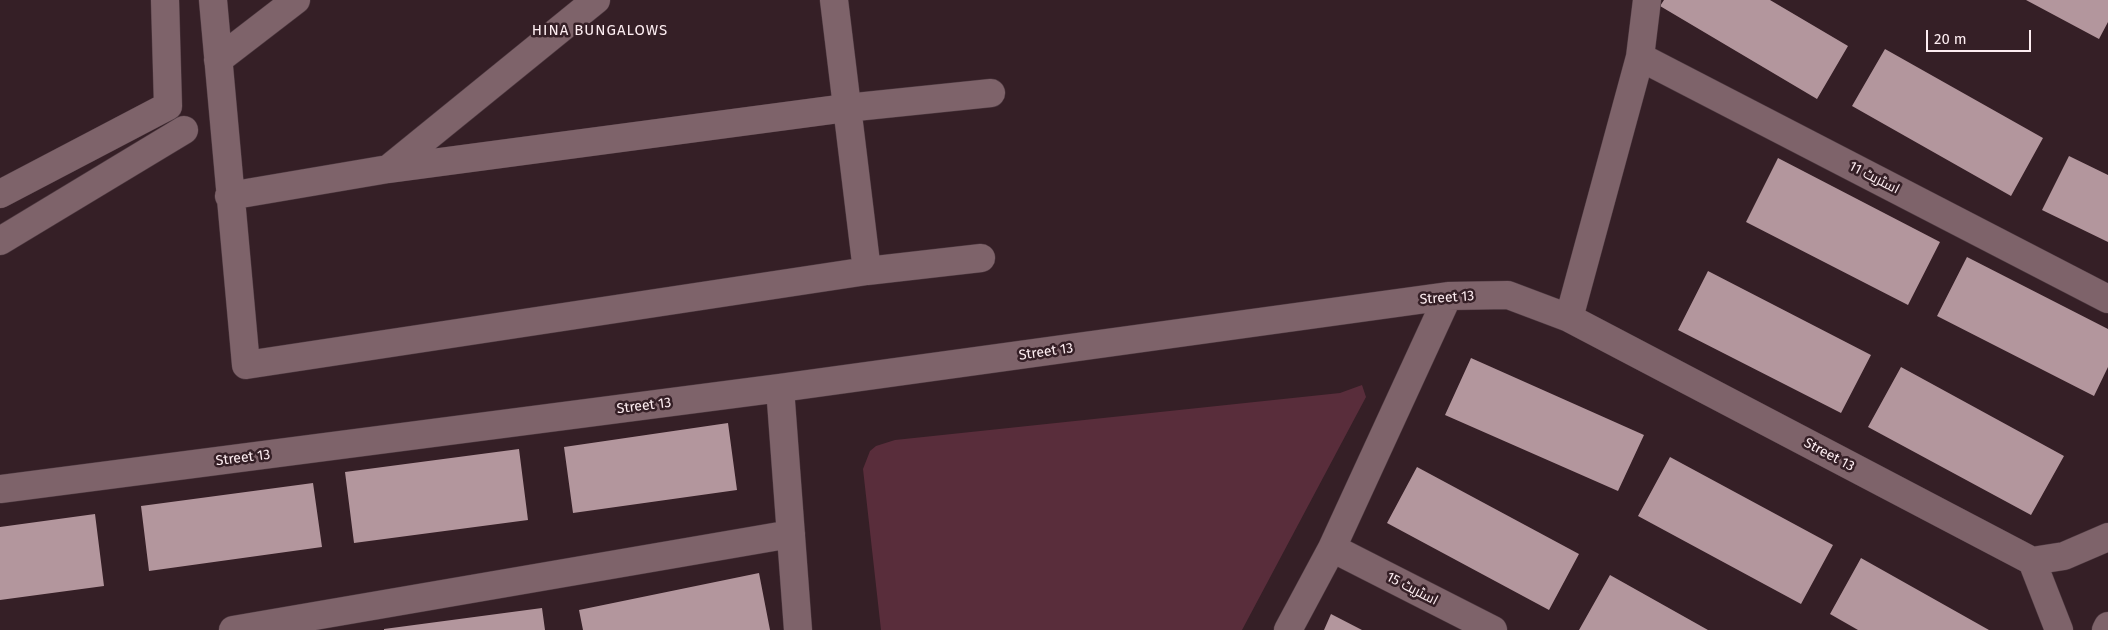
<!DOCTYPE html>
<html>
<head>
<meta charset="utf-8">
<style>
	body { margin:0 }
	#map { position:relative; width:2108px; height:630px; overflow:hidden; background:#351f26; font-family:"Fira Sans",sans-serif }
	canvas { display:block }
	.scale { position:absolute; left:1926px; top:30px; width:105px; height:22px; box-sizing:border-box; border:2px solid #fdedf1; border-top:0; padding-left:6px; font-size:15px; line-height:18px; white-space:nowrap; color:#fdedf1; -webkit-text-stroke:4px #351f26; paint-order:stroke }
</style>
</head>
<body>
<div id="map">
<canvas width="2108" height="630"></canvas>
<div class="scale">20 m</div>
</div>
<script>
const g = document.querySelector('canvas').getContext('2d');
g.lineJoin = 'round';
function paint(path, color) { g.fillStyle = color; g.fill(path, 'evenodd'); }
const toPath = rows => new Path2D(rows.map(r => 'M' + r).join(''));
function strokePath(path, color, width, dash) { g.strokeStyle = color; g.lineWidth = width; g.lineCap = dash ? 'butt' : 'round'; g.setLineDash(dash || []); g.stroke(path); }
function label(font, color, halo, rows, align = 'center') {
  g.font = font + ' "Fira Sans",Cairo,sans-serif'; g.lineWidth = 5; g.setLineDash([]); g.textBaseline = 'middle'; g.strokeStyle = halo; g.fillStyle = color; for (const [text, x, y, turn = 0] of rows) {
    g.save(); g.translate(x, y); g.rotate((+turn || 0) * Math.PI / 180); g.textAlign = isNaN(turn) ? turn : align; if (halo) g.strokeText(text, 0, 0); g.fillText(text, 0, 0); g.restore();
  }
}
const green = toPath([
	[1362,385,1366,397,1242,630,881,630,863,469,870,451,876,446,895,440,1340,393]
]);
const building = toPath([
	[1664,0,1770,0,1848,46,1817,99,1660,6],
	[2026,0,2108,0,2108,22,2099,39],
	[1885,49,2043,138,2011,196,1852,106],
	[2069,156,2108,175,2108,242,2042,210],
	[1778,158,1940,242,1908,305,1746,222],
	[1967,257,2108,329,2108,367,2094,396,1937,316],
	[1708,271,1871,355,1841,413,1678,330],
	[1471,358,1644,435,1618,491,1445,415],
	[1901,367,2064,456,2031,515,1868,427],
	[728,423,737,490,573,513,564,447],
	[519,449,528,520,354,543,345,472],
	[1670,457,1833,545,1801,604,1638,516],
	[1417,467,1579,554,1549,610,1387,523],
	[313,483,322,547,149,571,141,506],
	[95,514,104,586,0,600,0,527],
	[1861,558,1989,630,1858,630,1830,614],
	[759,573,770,630,583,630,579,610],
	[1610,575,1708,630,1579,630],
	[542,608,545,630,384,630,384,629],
	[1331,614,1362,630,1324,630]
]);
const minor = toPath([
	[213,0,246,365,867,271,981,258],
	[834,0,867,271],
	[1640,57,2108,299],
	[218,60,296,0],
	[388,169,596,0],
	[0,194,168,106,165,0],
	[229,196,388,169,846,108,991,93],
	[0,241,184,130],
	[1569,318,1640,57,1647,0],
	[780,388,798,630],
	[0,489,780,388,1448,296,1508,295,1569,318,2032,561,2064,556,2108,537],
	[1332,548,1493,630],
	[2032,561,2059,630],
	[233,630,791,534],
	[1288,630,1332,548,1448,296],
	[2106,630,2108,626]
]);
const streetNames = [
	["اسٹریٹ 11",1874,178,27],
	["Street 13",1447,298,-4],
	["Street 13",1046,352,-8],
	["Street 13",644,406,-7],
	["Street 13",1829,455,28],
	["Street 13",243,458,-7],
	["اسٹریٹ 15",1412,589,27]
];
const neighbourhoodNames = [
	["HINA BUNGALOWS",600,31]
];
paint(green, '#592d3b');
paint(building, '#b3969d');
strokePath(minor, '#4e3a41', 29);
strokePath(minor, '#7e636a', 28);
label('14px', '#fdedf1', '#351f26', streetNames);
g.letterSpacing = '1px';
label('15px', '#fdedf1', '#351f26', neighbourhoodNames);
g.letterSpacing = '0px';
</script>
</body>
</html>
